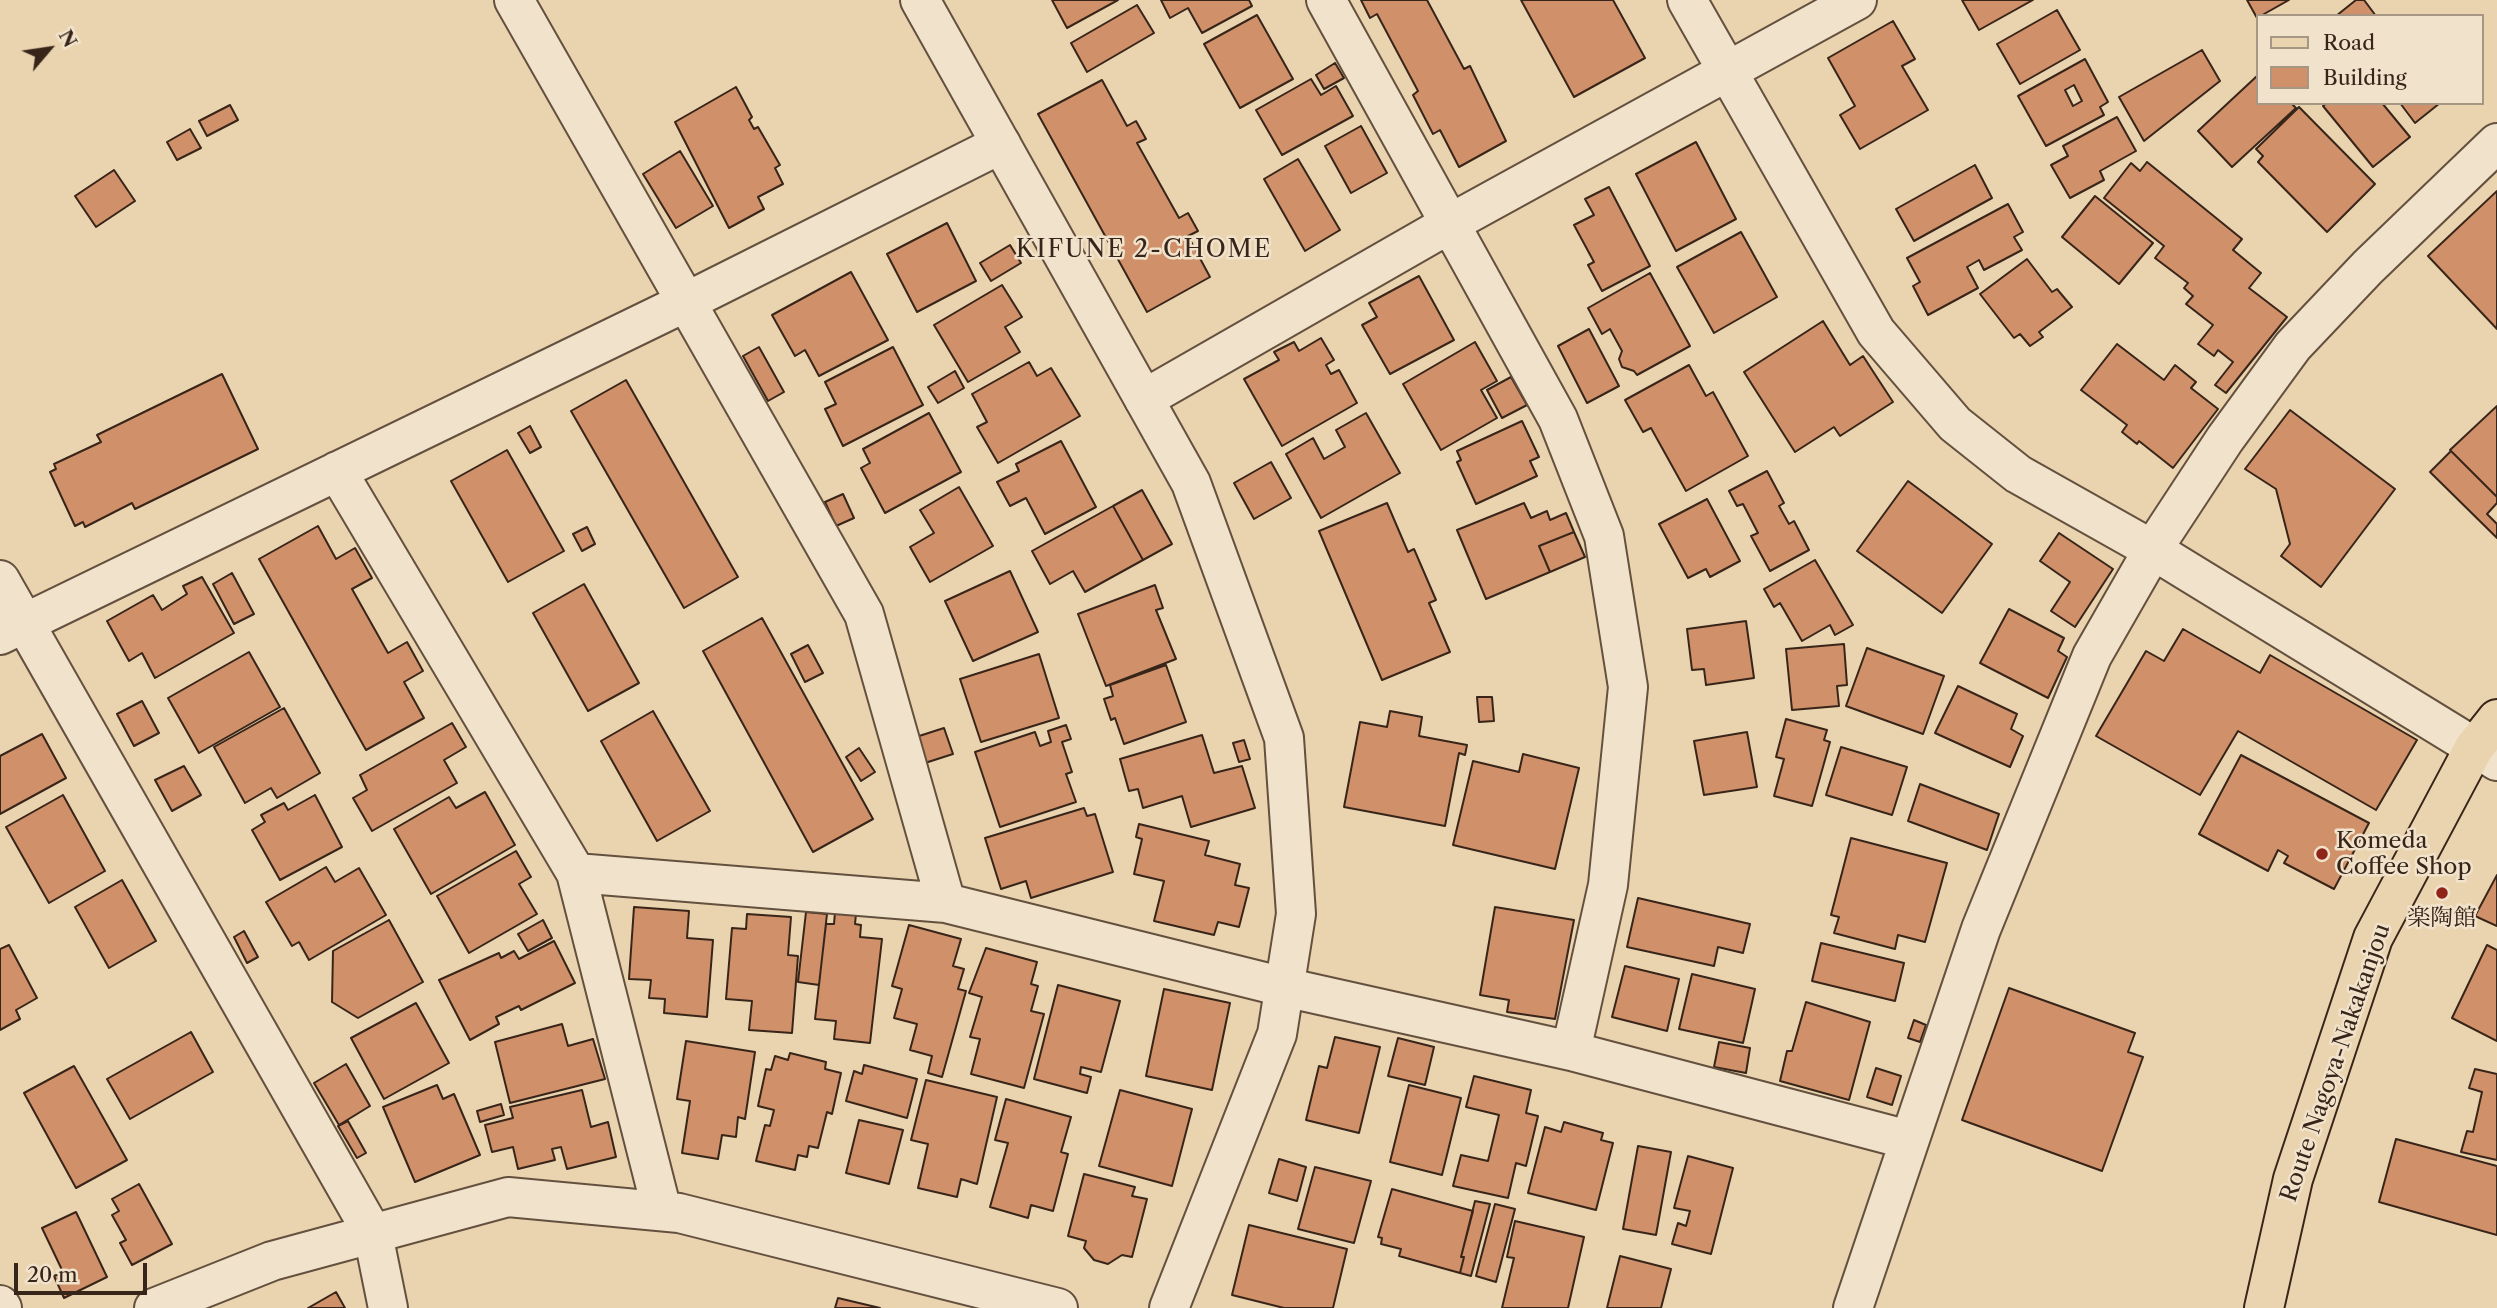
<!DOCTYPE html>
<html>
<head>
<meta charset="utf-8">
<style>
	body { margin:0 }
	#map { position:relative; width:2497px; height:1308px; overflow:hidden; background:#ead3af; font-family:"Libre Caslon Text",serif }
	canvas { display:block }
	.legend { position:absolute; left:2256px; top:14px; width:228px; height:91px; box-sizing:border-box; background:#f1e2cb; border:2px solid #a79684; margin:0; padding:9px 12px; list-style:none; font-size:21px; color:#382519 }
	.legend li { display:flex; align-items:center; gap:14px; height:35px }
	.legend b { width:35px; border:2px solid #a79684 }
	.north { position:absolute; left:14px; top:14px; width:70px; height:70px; -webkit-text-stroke:5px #f1e2cb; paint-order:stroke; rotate:61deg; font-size:19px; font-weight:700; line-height:28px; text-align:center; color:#382519 }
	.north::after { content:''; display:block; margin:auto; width:24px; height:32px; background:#382519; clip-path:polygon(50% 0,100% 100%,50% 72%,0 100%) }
	.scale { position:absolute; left:14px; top:1263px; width:133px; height:32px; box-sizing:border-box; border:4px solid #382519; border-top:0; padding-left:9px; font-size:21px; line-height:24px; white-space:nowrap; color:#382519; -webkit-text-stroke:5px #f1e2cb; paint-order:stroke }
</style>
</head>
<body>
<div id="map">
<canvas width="2497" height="1308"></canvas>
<ul class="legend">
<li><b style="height:9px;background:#ead3af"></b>Road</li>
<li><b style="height:19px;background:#d09069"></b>Building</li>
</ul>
<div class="north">N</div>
<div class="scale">20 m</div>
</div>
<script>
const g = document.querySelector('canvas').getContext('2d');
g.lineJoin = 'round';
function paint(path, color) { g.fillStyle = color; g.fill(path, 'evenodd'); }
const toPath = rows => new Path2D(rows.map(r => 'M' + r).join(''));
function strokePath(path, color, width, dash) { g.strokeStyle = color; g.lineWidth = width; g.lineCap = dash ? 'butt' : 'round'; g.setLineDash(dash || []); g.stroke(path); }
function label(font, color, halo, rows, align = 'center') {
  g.font = font + ' "Libre Caslon Text","Noto Serif JP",serif'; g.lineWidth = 5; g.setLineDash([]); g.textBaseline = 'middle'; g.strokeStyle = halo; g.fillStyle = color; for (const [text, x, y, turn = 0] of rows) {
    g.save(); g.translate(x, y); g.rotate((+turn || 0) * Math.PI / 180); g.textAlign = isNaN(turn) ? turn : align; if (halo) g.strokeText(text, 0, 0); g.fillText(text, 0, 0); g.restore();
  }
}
const building = toPath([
	[1052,0,1118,0,1067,28,1052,0],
	[1161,0,1249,0,1252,6,1202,33,1188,8,1170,18,1161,0],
	[1361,0,1427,0,1464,69,1470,66,1506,141,1459,167,1440,130,1433,134,1413,95,1418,91,1377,14,1370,18,1361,0],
	[1521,0,1613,0,1645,58,1574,97,1521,0],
	[1962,0,2033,0,1979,30,1962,0],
	[2247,0,2289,0,2257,18,2247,0],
	[2356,0,2364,0,2376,16,2336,16,2356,0],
	[1137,5,1154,33,1087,72,1071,43,1137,5],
	[2057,10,2080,50,2020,84,1997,44,2057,10],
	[1257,15,1293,79,1240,108,1204,44,1257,15],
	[1893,21,1915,59,1902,66,1928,110,1860,149,1840,115,1855,106,1828,58,1893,21],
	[2202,50,2220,81,2144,141,2119,97,2202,50],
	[2085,59,2108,102,2100,107,2104,115,2046,146,2018,96,2085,59],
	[2074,85,2082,101,2073,106,2065,90,2074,85],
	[1335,63,1344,78,1324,89,1316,75,1335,63],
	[2257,76,2257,103,2291,103,2296,108,2232,167,2198,131,2257,76],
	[1311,79,1321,95,1336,86,1353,116,1282,155,1256,110,1311,79],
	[1102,80,1127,126,1136,121,1146,139,1137,143,1179,218,1188,213,1198,231,1188,236,1210,277,1147,312,1038,114,1102,80],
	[736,87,752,117,749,120,754,129,758,127,780,165,775,168,783,184,758,197,764,209,729,228,675,122,736,87],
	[2327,103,2382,103,2410,137,2373,167,2323,106,2327,103],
	[2400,103,2440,103,2415,123,2400,103],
	[230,105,238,120,207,136,199,121,230,105],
	[2299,107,2375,184,2327,232,2258,162,2263,156,2256,149,2299,107],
	[2117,117,2136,151,2100,171,2104,180,2070,198,2051,165,2068,156,2063,146,2117,117],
	[1361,126,1387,173,1351,193,1325,146,1361,126],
	[190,129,201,148,177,160,167,142,190,129],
	[1696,142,1736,219,1676,251,1636,174,1696,142],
	[680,151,713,206,676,228,643,174,680,151],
	[1298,159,1340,230,1305,251,1264,179,1298,159],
	[2147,162,2242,239,2233,250,2261,273,2249,288,2287,317,2226,393,2215,385,2233,362,2218,350,2214,356,2198,344,2213,325,2186,304,2193,296,2184,288,2188,283,2155,258,2164,246,2104,198,2131,163,2140,171,2147,162],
	[1975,165,1992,198,1914,241,1896,209,1975,165],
	[114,170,135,201,96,227,75,196,114,170],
	[1609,187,1650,266,1602,291,1588,265,1594,262,1574,225,1594,215,1585,199,1609,187],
	[2497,191,2497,329,2428,256,2497,191],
	[2095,196,2153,243,2119,284,2062,237,2095,196],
	[2008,204,2023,232,2014,237,2022,250,1984,270,1979,260,1967,267,1978,288,1928,315,1913,286,1920,282,1907,258,2008,204],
	[947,223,976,281,917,312,887,254,947,223],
	[1741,232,1777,297,1714,333,1677,267,1741,232],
	[1010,245,1021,263,991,281,980,263,1010,245],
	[2027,259,2052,292,2057,289,2072,307,2039,332,2043,337,2030,346,2020,334,2014,338,1980,294,2027,259],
	[851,272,888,340,819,376,805,350,795,356,772,315,851,272],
	[1650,273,1690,346,1637,375,1634,371,1622,367,1619,359,1622,351,1610,329,1602,334,1588,308,1650,273],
	[1419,276,1454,340,1390,374,1362,325,1377,317,1369,303,1419,276],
	[1002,285,1022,317,1005,327,1020,352,968,382,934,325,1002,285],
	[1823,321,1850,365,1863,356,1893,402,1840,436,1834,427,1795,452,1744,372,1823,321],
	[1589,329,1619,386,1587,403,1558,346,1589,329],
	[1321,338,1334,360,1326,365,1331,374,1339,370,1357,403,1282,446,1244,379,1279,360,1274,352,1294,342,1299,351,1321,338],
	[1475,342,1497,381,1481,390,1497,418,1441,450,1403,384,1475,342],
	[2117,344,2164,380,2175,365,2196,382,2191,388,2218,409,2173,468,2139,441,2137,444,2122,432,2127,425,2081,390,2117,344],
	[759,347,784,392,768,401,743,356,759,347],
	[893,347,923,405,843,446,825,409,836,404,825,382,893,347],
	[1029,362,1037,376,1051,368,1080,416,998,463,977,427,987,422,972,394,1029,362],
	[1689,365,1706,396,1713,392,1748,456,1686,491,1651,428,1643,432,1625,400,1689,365],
	[955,371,964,388,938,403,928,387,955,371],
	[222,374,258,449,135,509,132,503,85,527,83,522,75,526,50,472,56,469,54,464,101,442,97,435,222,374],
	[1511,377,1527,405,1502,418,1487,390,1511,377],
	[626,380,738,577,684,608,571,411,626,380],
	[2497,406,2497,497,2450,450,2497,406],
	[2290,410,2395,489,2321,587,2281,556,2290,544,2276,489,2245,469,2290,410],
	[929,413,961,472,885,513,861,468,870,463,863,449,929,413],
	[1366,413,1400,473,1321,518,1286,454,1313,438,1324,459,1345,447,1336,430,1366,413],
	[1522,421,1539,457,1530,461,1537,476,1476,504,1457,462,1461,460,1457,451,1522,421],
	[530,426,541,447,530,453,518,433,530,426],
	[1061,441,1096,507,1045,534,1026,498,1010,506,997,482,1019,471,1016,464,1061,441],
	[507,450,564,551,508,582,451,481,507,450],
	[2451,451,2497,497,2497,503,2487,514,2497,524,2497,538,2430,472,2451,451],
	[1271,462,1291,498,1254,519,1234,483,1271,462],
	[1767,471,1784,503,1779,506,1789,524,1794,521,1809,550,1770,571,1751,536,1758,533,1743,504,1737,506,1729,491,1767,471],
	[1908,481,1992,544,1942,613,1857,551,1908,481],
	[959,487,993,546,930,582,910,547,934,533,920,510,959,487],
	[1142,490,1172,544,1143,560,1113,506,1142,490],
	[843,494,854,518,836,526,825,502,843,494],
	[1707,499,1740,561,1710,577,1706,569,1688,578,1659,524,1707,499],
	[1387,503,1408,552,1414,549,1436,600,1429,603,1450,652,1382,680,1319,531,1387,503],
	[1524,503,1531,518,1547,511,1550,520,1566,513,1574,532,1539,546,1550,572,1486,599,1457,530,1524,503],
	[1113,506,1143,560,1085,592,1073,571,1050,584,1032,551,1113,506],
	[318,526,336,559,355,548,372,578,352,589,388,653,407,642,423,671,404,682,424,718,366,750,259,559,318,526],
	[587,527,595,544,582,551,573,534,587,527],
	[1574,532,1585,557,1550,572,1539,546,1574,532],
	[2059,533,2113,569,2075,627,2051,611,2070,582,2040,561,2059,533],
	[1815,560,1853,625,1835,635,1830,625,1802,641,1780,603,1774,607,1764,589,1815,560],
	[1010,571,1038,632,973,661,945,601,1010,571],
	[232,573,254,614,234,624,213,584,232,573],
	[202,577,234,633,155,678,142,653,129,661,107,621,153,595,162,610,187,594,183,586,202,577],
	[584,584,639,683,588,711,533,613,584,584],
	[1155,585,1163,608,1156,610,1176,659,1106,686,1078,614,1155,585],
	[2009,609,2064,638,2058,651,2067,657,2048,698,1980,663,2009,609],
	[762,618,873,819,813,852,703,651,762,618],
	[1746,621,1754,678,1706,685,1704,669,1692,670,1687,629,1746,621],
	[2183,629,2260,673,2270,655,2417,740,2376,810,2238,731,2200,795,2096,736,2146,651,2164,661,2183,629],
	[1844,644,1847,685,1837,686,1839,706,1792,710,1786,649,1844,644],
	[808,645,823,673,805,682,791,654,808,645],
	[1867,648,1944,676,1923,734,1846,706,1867,648],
	[249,652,280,707,199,753,168,698,249,652],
	[1039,654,1059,718,981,742,960,679,1039,654],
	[1166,665,1186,722,1124,744,1115,718,1111,720,1104,699,1113,696,1110,685,1166,665],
	[1958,686,2017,714,2011,729,2023,736,2010,767,1935,733,1958,686],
	[1477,697,1492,697,1494,721,1479,722,1477,697],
	[142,701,159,733,134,746,117,714,142,701],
	[284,708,320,773,277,798,271,788,245,803,214,747,284,708],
	[653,711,710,811,657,841,601,741,653,711],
	[1390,711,1422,717,1419,736,1467,745,1465,755,1459,753,1445,826,1344,807,1360,722,1387,727,1390,711],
	[1786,719,1827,730,1824,740,1830,742,1812,806,1774,796,1784,759,1776,757,1786,719],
	[452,723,466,747,444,760,457,783,372,831,353,798,367,790,360,775,452,723],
	[1066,725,1071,739,1062,742,1072,772,1066,774,1076,802,1000,827,975,752,1035,732,1040,746,1051,742,1048,731,1066,725],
	[944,728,953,754,925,763,916,737,944,728],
	[1747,732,1757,787,1704,795,1694,741,1747,732],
	[42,734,66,778,0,814,0,756,42,734],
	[1202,735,1214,773,1242,766,1255,808,1191,827,1182,796,1143,808,1138,789,1129,791,1120,759,1202,735],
	[1244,740,1250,759,1239,762,1233,743,1244,740],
	[1841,747,1907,767,1892,815,1826,795,1841,747],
	[859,748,875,772,861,781,846,757,859,748],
	[1523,754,1579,768,1555,869,1453,845,1473,761,1519,772,1523,754],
	[2241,755,2369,823,2334,889,2284,863,2288,856,2278,850,2268,871,2199,834,2241,755],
	[184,766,201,795,172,811,155,780,184,766],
	[1920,784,1999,814,1987,850,1908,821,1920,784],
	[485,792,515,845,431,894,394,829,449,797,456,808,485,792],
	[63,795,105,871,49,903,6,827,63,795],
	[315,795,342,847,280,880,252,830,265,822,261,815,284,803,288,810,315,795],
	[1084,808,1087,816,1095,814,1113,872,1031,898,1026,881,1001,889,985,838,1084,808],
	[1139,824,1209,841,1205,855,1240,864,1235,885,1249,888,1239,927,1218,922,1214,935,1154,921,1164,881,1134,874,1142,839,1136,837,1139,824],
	[1851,838,1947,863,1925,942,1898,935,1895,949,1834,933,1839,917,1831,915,1851,838],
	[516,851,531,877,519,884,537,914,469,953,437,896,516,851],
	[326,867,335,882,359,868,386,915,309,960,299,942,292,946,266,902,326,867],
	[2497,875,2497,926,2475,916,2497,875],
	[122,880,156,941,109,968,75,907,122,880],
	[1638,898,1750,924,1743,953,1718,947,1714,966,1627,947,1638,898],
	[634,907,689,911,687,938,713,940,707,1017,664,1013,665,999,649,998,651,980,629,979,634,907],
	[1495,907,1574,920,1555,1019,1507,1012,1509,1000,1480,995,1495,907],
	[806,912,827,914,819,985,798,982,806,912],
	[835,912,856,914,855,924,861,925,860,937,882,939,870,1043,834,1039,836,1021,815,1019,826,924,834,924,835,912],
	[747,914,791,917,788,955,798,956,792,1033,749,1030,752,1001,726,999,732,928,746,929,747,914],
	[389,920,423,982,358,1018,332,1002,333,951,389,920],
	[543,920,552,938,528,951,518,934,543,920],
	[909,925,961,939,953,966,964,969,958,989,966,991,942,1077,928,1073,932,1056,910,1050,917,1024,894,1018,902,989,892,986,909,925],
	[244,931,258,957,247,963,234,937,244,931],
	[554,941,575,983,521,1010,519,1006,496,1017,499,1024,470,1040,439,980,499,953,501,958,514,951,519,959,554,941],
	[1821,943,1904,963,1895,1001,1812,981,1821,943],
	[9,945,37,998,16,1010,20,1019,0,1030,0,949,9,945],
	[2487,945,2497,950,2497,1041,2452,1018,2487,945],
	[986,948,1037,962,1031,984,1038,986,1031,1011,1044,1014,1024,1088,971,1074,980,1039,970,1037,982,997,969,993,986,948],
	[1625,966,1679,979,1667,1031,1612,1017,1625,966],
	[1692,974,1755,989,1743,1043,1679,1029,1692,974],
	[1058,985,1120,1001,1101,1072,1081,1067,1080,1074,1091,1077,1087,1093,1034,1079,1058,985],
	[2009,988,2135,1033,2128,1052,2143,1057,2102,1171,1962,1120,2009,988],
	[1164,989,1230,1003,1212,1090,1146,1076,1164,989],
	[1806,1002,1870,1022,1849,1100,1780,1081,1787,1051,1792,1051,1806,1002],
	[416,1003,449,1063,384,1099,351,1038,416,1003],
	[1914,1020,1926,1025,1920,1042,1908,1038,1914,1020],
	[562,1024,568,1046,593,1039,605,1079,510,1103,495,1042,562,1024],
	[191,1032,213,1072,130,1119,107,1079,191,1032],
	[1335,1037,1380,1047,1359,1133,1306,1120,1319,1066,1327,1068,1335,1037],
	[1398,1038,1434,1047,1425,1085,1388,1076,1398,1038],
	[686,1041,755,1052,745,1119,738,1117,736,1137,722,1135,718,1159,682,1153,690,1101,677,1099,686,1041],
	[1719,1042,1750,1048,1746,1073,1714,1067,1719,1042],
	[790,1053,826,1062,825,1069,841,1073,832,1114,827,1112,818,1148,809,1146,807,1157,798,1155,795,1170,756,1161,765,1125,770,1126,774,1110,758,1106,766,1069,771,1070,775,1056,788,1060,790,1053],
	[346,1064,370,1106,339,1125,314,1083,346,1064],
	[864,1065,917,1079,907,1118,846,1101,854,1071,862,1074,864,1065],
	[74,1066,127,1160,76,1188,24,1093,74,1066],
	[1876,1068,1901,1076,1892,1105,1867,1097,1876,1068],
	[2475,1069,2497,1074,2497,1160,2461,1152,2467,1131,2473,1132,2482,1092,2469,1088,2475,1069],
	[1474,1076,1531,1090,1526,1113,1538,1116,1526,1166,1516,1163,1508,1198,1453,1186,1461,1155,1488,1161,1499,1115,1466,1107,1474,1076],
	[926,1080,997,1097,977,1184,961,1179,957,1197,918,1188,928,1144,911,1140,926,1080],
	[437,1085,443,1099,454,1094,480,1155,415,1182,383,1107,437,1085],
	[1409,1085,1461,1098,1442,1175,1390,1162,1409,1085],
	[582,1090,591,1127,608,1122,616,1157,567,1169,561,1147,552,1149,555,1160,518,1169,513,1147,492,1152,485,1125,513,1118,510,1107,582,1090],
	[1120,1090,1192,1109,1172,1186,1099,1166,1120,1090],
	[1006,1099,1071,1117,1061,1152,1068,1154,1053,1211,1031,1205,1028,1218,990,1207,1008,1143,995,1140,1006,1099],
	[501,1104,504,1115,480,1122,477,1111,501,1104],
	[859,1120,903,1130,889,1184,846,1173,859,1120],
	[348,1121,366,1153,357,1158,338,1126,348,1121],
	[1564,1122,1603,1133,1601,1140,1613,1143,1596,1210,1528,1193,1545,1127,1561,1132,1564,1122],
	[2396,1139,2497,1166,2497,1235,2379,1202,2396,1139],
	[1638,1146,1671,1152,1656,1235,1623,1229,1638,1146],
	[1688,1156,1733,1168,1711,1254,1672,1244,1678,1223,1686,1226,1690,1211,1674,1208,1688,1156],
	[1279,1159,1306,1167,1297,1201,1269,1193,1279,1159],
	[1315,1167,1371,1181,1354,1243,1298,1229,1315,1167],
	[1084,1174,1135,1187,1132,1196,1147,1199,1132,1257,1122,1255,1108,1264,1094,1260,1084,1248,1086,1241,1068,1236,1084,1174],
	[139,1184,172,1244,132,1265,120,1243,126,1240,112,1215,119,1211,112,1199,139,1184],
	[1392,1189,1473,1211,1461,1257,1464,1257,1460,1273,1399,1256,1401,1249,1381,1244,1382,1238,1378,1237,1392,1189],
	[1475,1201,1490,1204,1471,1276,1460,1273,1464,1257,1461,1257,1475,1201],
	[1495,1204,1515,1209,1496,1282,1476,1276,1495,1204],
	[76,1212,107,1277,64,1298,54,1276,63,1272,42,1228,76,1212],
	[1515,1221,1584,1237,1568,1308,1502,1308,1514,1258,1507,1257,1515,1221],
	[1249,1225,1347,1249,1333,1308,1284,1308,1232,1295,1249,1225],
	[1620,1256,1671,1269,1661,1308,1607,1308,1620,1256],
	[336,1292,345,1308,308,1308,336,1292],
	[838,1298,880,1308,835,1308,838,1298]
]);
const minor = toPath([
	[514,0,864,614,946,903],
	[1326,0,1558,419,1604,536,1628,687,1608,885,1571,1051],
	[1687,0,1876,332,1955,424,2018,474,2153,550,2497,761],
	[1144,399,1451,223,1857,0],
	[337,471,576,873,662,1211],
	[0,580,373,1234,388,1308],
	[0,635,684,303,1001,144],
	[576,873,946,903,1284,987,1571,1051,1909,1140],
	[0,1305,2,1308],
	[1853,1308,1981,929,2092,656,2158,541,2225,439,2293,346,2368,267,2497,143]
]);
const tertiary = toPath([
	[920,0,1191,483,1284,738,1296,914,1277,1034,1169,1308],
	[154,1308,272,1261,508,1197,679,1213,1058,1308]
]);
const primary = toPath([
	[2264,1308,2293,1179,2373,938,2474,748,2497,719]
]);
const markers = [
	[2322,854,7,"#8f2418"],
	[2442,893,7,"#8f2418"]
];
const poiNames = [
	["Komeda",2336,841],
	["Coffee Shop",2336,867],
	["楽陶館",2442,918,"center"]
];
const streetNames = [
	["Route Nagoya-Nakakanjou",2336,1063,-71]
];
const neighbourhoodNames = [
	["KIFUNE 2-CHOME",1144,250]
];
paint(building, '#d09069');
strokePath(building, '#382519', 2);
strokePath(minor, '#64503e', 42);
strokePath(tertiary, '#64503e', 42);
strokePath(primary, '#382519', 42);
strokePath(minor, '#f1e2cb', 38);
strokePath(tertiary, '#f1e2cb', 38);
strokePath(primary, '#ead3af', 38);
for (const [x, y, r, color] of markers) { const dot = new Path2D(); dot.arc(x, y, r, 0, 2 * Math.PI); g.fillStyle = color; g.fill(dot); strokePath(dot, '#f1e2cb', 2.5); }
label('23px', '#382519', '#f1e2cb', poiNames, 'left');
label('23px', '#382519', '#f1e2cb', streetNames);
g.letterSpacing = '2px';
label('24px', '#382519', '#f1e2cb', neighbourhoodNames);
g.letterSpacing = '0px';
</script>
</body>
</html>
